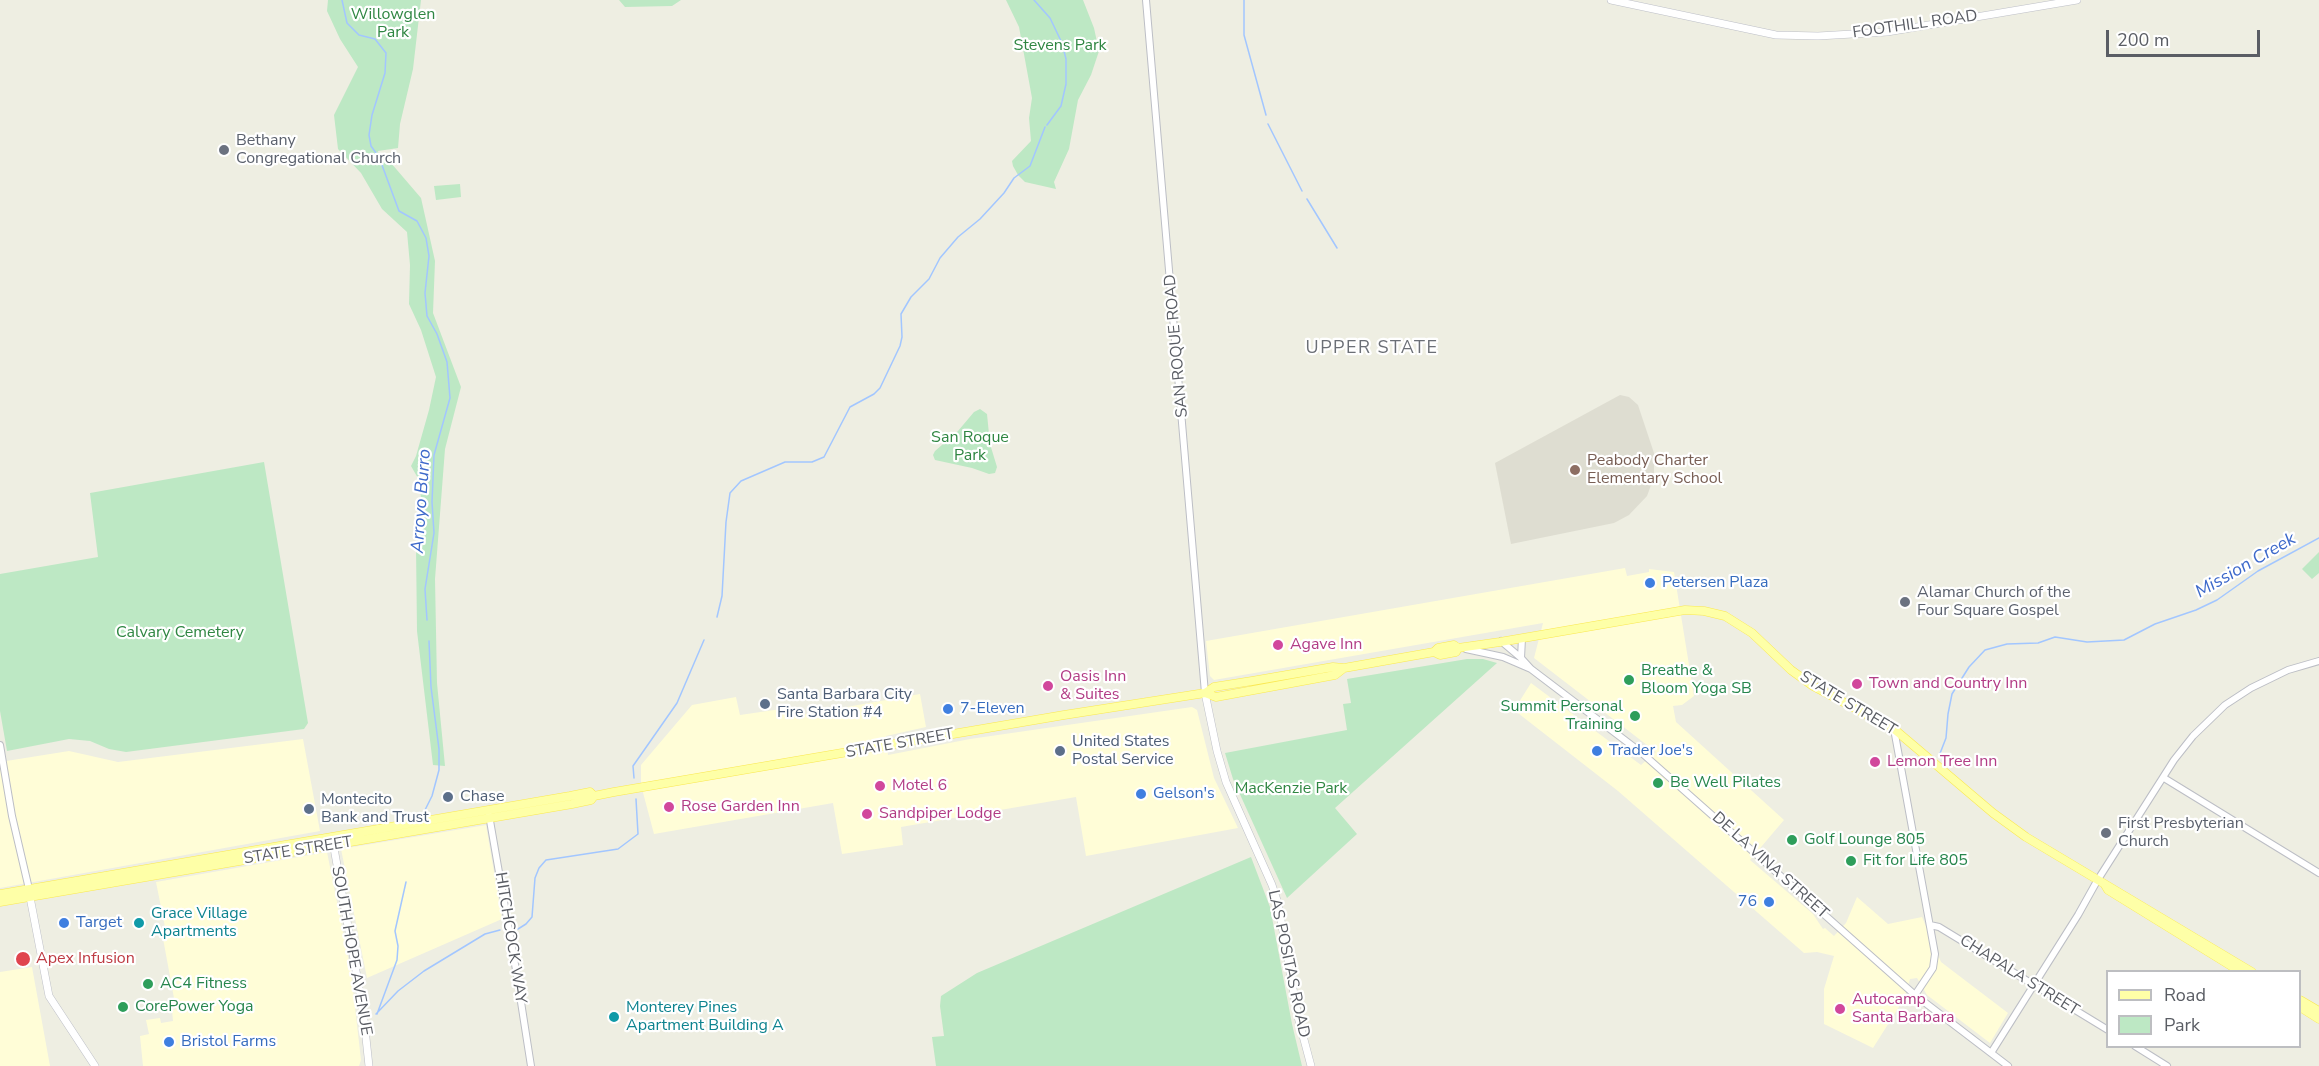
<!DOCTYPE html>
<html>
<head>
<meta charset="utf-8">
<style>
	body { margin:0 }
	#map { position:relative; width:2319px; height:1066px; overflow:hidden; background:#eeeee2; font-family:"Nunito Sans",sans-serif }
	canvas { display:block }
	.legend { position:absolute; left:2106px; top:970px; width:195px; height:78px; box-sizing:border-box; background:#fff; border:2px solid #bdbec1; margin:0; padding:8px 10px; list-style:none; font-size:18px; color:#5a5d64 }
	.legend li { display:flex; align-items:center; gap:12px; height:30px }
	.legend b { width:30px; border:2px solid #bdbec1 }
	.scale { position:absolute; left:2106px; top:30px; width:154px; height:27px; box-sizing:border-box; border:3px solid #5a5d64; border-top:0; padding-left:8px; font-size:18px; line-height:21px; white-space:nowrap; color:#5a5d64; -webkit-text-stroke:4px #fff; paint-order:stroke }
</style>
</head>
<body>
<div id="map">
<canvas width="2319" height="1066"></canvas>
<ul class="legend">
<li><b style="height:8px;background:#feffa7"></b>Road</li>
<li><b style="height:16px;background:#bde8c4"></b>Park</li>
</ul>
<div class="scale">200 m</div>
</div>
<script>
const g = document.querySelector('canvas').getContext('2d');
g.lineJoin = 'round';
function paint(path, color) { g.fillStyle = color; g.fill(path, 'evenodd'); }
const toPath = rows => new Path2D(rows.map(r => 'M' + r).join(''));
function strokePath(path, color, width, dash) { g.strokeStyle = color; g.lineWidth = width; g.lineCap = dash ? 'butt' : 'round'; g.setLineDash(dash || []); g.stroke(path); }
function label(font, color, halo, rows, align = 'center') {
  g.font = font + ' "Nunito Sans",sans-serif'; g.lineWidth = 4.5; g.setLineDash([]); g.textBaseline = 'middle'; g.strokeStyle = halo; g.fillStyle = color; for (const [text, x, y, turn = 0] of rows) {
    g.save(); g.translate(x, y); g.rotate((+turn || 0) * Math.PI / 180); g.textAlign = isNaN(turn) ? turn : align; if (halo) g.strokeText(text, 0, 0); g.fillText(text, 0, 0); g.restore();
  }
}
const commercial = toPath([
	[1625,568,1627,576,1649,572,1649,569,1674,572,1694,696,1682,705,1673,706,1676,722,1784,820,1750,860,1813,914,1823,929,1825,928,1834,936,1846,923,1857,897,1888,924,1922,917,1941,962,2008,1013,1990,1043,1927,995,1917,978,1910,979,1904,999,1873,1048,1824,1024,1824,989,1834,956,1817,952,1804,953,1618,791,1514,710,1531,683,1641,765,1656,752,1534,658,1543,623,1214,680,1210,676,1206,641],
	[920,694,926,727,886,736,888,755,970,739,1192,707,1197,710,1214,778,1238,828,1086,856,1076,797,901,827,903,845,842,854,833,803,654,834,641,785,641,765,692,705,736,697,740,715,788,708,790,717],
	[303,739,320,831,0,888,0,762,69,751,118,762],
	[486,825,502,919,367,978,341,849],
	[327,852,351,972,361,1060,359,1066,143,1066,140,1036,149,1034,146,1020,160,1018,161,1023,173,1021,172,1010,176,1009,162,933,166,932,156,882],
	[32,967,50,1066,0,1066,0,972]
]);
const education = toPath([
	[1620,395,1629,397,1638,405,1654,453,1654,477,1647,496,1629,515,1614,523,1511,544,1495,463]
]);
const green = toPath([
	[328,0,421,0,413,69,400,124,398,148,378,151,379,157,385,156,421,198,435,261,433,313,461,387,445,449,435,579,437,683,445,766,433,765,417,631,416,546,422,507,419,480,411,466,416,456,429,410,436,377,421,330,409,304,410,265,407,232,382,209,361,173,338,149,334,115,358,67,340,39,327,11],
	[619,0,681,0,672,6,625,7],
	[1006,0,1083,0,1094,28,1099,51,1091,75,1078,100,1069,149,1054,182,1056,189,1025,182,1018,175,1013,166,1012,161,1031,141,1029,118,1032,98,1019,27],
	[460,184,461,197,436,200,434,186],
	[980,409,987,414,990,444,997,467,995,473,989,474,972,468,935,460,933,455,935,451,958,431,974,412],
	[264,462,308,723,304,729,126,752,109,749,90,741,69,739,7,751,0,711,0,574,98,557,90,493],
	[2319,552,2319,573,2312,579,2302,569],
	[1467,659,1483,659,1497,663,1335,808,1357,834,1287,898,1233,779,1225,753,1347,730,1343,704,1351,703,1347,679],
	[1251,857,1270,907,1292,1024,1302,1066,936,1066,932,1037,944,1036,940,1006,941,996,977,973]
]);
const stream = toPath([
	[342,0,347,23,359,35,375,39,386,53,385,73,372,115,369,135,371,146,379,157,399,211,417,221,426,238,429,256,425,293,427,316,437,334,447,362,450,398,434,455,432,502,434,533,425,589,427,620],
	[1034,0,1050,18,1062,43,1066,59,1066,84,1061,106,1047,125],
	[1244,0,1244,35,1266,115],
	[1268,124,1302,191],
	[1307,199,1337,248],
	[717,617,722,596,726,522,730,493,741,481,785,462,812,462,824,457,850,407,874,394,880,388,900,346,902,337,901,314,911,297,929,279,940,258,958,237,980,219,1004,193,1014,178,1030,166,1045,127],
	[1939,756,1946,738,1948,714,1952,694,1969,667,1985,650,2007,644,2038,643,2055,637,2087,642,2124,640,2155,624,2196,610,2217,600,2258,571,2319,538],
	[634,778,633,766,677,703,704,640],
	[424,812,432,796,439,770,439,749,431,687,429,641],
	[518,929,526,924,532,917,535,878,539,868,546,860,618,849,638,834,636,799],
	[376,1014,398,991,424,971,485,934,500,930],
	[377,1014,397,960,398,946,395,931,406,882]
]);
const tertiary = toPath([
	[1146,0,1205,693],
	[1501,641,1521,658,1531,669,1643,754,1915,995,2008,1066],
	[1466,649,1503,657,1531,669],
	[1521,658,1522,638],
	[1894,729,1935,954,1933,968,1915,995],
	[0,745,12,816,29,889],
	[2164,778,2319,873],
	[489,815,516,970,531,1066],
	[1930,925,1939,927,2108,1030],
	[2135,1046,2167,1066],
	[1991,1053,2078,915,2097,881,2174,760,2193,736,2225,705,2251,688,2288,670,2319,661]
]);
const secondary = toPath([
	[1611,0,1776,35,1818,36,1887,32,2077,0],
	[1205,693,1217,751,1226,782,1272,885,1278,903,1298,1017,1311,1066],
	[332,837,363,1010,369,1066],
	[29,892,49,996,95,1066]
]);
const primary = toPath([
	[1434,652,1438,648,1454,645,1458,648,1500,642,1685,610,1704,611,1725,616,1752,633,1791,670,1813,686,1894,729,1993,813,2026,837,2252,972],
	[1205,693,1216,697,1335,675,1344,668],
	[2105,885,2108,890,2241,972],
	[0,894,570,796,590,792,594,796,614,792,1064,715,1205,693,1214,687,1252,681,1333,667,1344,668,1434,652,1440,655,1456,652,1458,648],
	[0,902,572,804,591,800,594,796],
	[2300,1000,2319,1011],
	[2300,1007,2319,1019]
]);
const markers = [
	[224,150,6,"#6b7280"],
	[1575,470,6,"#8d6e63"],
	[1650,583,6,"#3f7fe0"],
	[1905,602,6,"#6b7280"],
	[1278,645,6,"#d1479c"],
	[1629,680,6,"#2e9e5b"],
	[1857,684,6,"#d1479c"],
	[1048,686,6,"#d1479c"],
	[765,704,6,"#5c6f8a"],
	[948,709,6,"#3f7fe0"],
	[1635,716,6,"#2e9e5b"],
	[1060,751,6,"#5c6f8a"],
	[1597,751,6,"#3f7fe0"],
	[1875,762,6,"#d1479c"],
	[1658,783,6,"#2e9e5b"],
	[880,786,6,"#d1479c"],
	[1141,794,6,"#3f7fe0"],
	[448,797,6,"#5c6f8a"],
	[669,807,6,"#d1479c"],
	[309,809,6,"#5c6f8a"],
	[867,814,6,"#d1479c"],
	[2106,833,6,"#6b7280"],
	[1792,840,6,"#2e9e5b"],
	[1851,861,6,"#2e9e5b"],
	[1769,902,6,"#3f7fe0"],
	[64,923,6,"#3f7fe0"],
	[139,923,6,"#0f9aa8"],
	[23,959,8,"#e0444e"],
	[148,984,6,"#2e9e5b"],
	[123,1007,6,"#2e9e5b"],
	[1840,1009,6,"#d1479c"],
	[614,1017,6,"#0f9aa8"],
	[169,1042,6,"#3f7fe0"]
];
const parkNames = [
	["Willowglen",393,15],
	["Park",393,33],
	["Stevens Park",1060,46],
	["San Roque",970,438],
	["Park",970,456],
	["Calvary Cemetery",180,633],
	["MacKenzie Park",1291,789]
];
const streetNames = [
	["FOOTHILL ROAD",1915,25,-8],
	["SAN ROQUE ROAD",1177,346,-95],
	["STATE STREET",1848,704,31],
	["STATE STREET",900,744,-10],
	["STATE STREET",298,851,-9],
	["DE LA VINA STREET",1770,866,42],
	["HITCHCOCK WAY",510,938,81],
	["SOUTH HOPE AVENUE",351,951,80],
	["LAS POSITAS ROAD",1288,964,78],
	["CHAPALA STREET",2019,976,32]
];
const worshipNames = [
	["Bethany",236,141],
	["Congregational Church",236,159],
	["Alamar Church of the",1917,593],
	["Four Square Gospel",1917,611],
	["First Presbyterian",2118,824],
	["Church",2118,842]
];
const educationNames = [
	["Peabody Charter",1587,461],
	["Elementary School",1587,479]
];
const shopNames = [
	["Petersen Plaza",1662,583],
	["7-Eleven",960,709],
	["Trader Joe's",1609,751],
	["Gelson's",1153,794],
	["76",1757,902,"right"],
	["Target",76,923],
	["Bristol Farms",181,1042]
];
const hotelNames = [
	["Agave Inn",1290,645],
	["Oasis Inn",1060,677],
	["& Suites",1060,695],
	["Town and Country Inn",1869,684],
	["Lemon Tree Inn",1887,762],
	["Motel 6",892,786],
	["Rose Garden Inn",681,807],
	["Sandpiper Lodge",879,814],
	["Autocamp",1852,1000],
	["Santa Barbara",1852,1018]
];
const leisureNames = [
	["Breathe &",1641,671],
	["Bloom Yoga SB",1641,689],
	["Summit Personal",1623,707,"right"],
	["Training",1623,725,"right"],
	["Be Well Pilates",1670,783],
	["Golf Lounge 805",1804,840],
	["Fit for Life 805",1863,861],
	["AC4 Fitness",160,984],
	["CorePower Yoga",135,1007]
];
const serviceNames = [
	["Santa Barbara City",777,695],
	["Fire Station #4",777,713],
	["United States",1072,742],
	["Postal Service",1072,760],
	["Chase",460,797],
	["Montecito",321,800],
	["Bank and Trust",321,818]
];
const cultureNames = [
	["Grace Village",151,914],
	["Apartments",151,932],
	["Monterey Pines",626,1008],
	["Apartment Building A",626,1026]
];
const healthNames = [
	["Apex Infusion",36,959]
];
const neighbourhoodNames = [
	["UPPER STATE",1372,349]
];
const waterNames = [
	["Arroyo Burro",422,501,-86],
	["Mission Creek",2246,566,-30]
];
paint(commercial, '#fffdd7');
paint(education, '#deddd1');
paint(green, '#bde8c4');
strokePath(stream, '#a2c6ff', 1.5);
strokePath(tertiary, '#bcbec5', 8);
strokePath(secondary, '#bdbfc7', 8);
strokePath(primary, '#fae850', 9);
strokePath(tertiary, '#fff', 6);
strokePath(secondary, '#fff', 7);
strokePath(primary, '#feffa7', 8);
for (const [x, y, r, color] of markers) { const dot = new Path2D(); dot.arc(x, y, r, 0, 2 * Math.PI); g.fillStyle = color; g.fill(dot); strokePath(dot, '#fff', 2); }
label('16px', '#2f8642', '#fff', parkNames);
label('16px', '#5a5d64', '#fff', streetNames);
label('16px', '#5b616d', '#fff', worshipNames, 'left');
label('16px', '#785e54', '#fff', educationNames, 'left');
label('16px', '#366cbe', '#fff', shopNames, 'left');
label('16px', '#b23c85', '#fff', hotelNames, 'left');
label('16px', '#27864d', '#fff', leisureNames, 'left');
label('16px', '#4e5e75', '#fff', serviceNames, 'left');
label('16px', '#0d838f', '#fff', cultureNames, 'left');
label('16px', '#be3a42', '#fff', healthNames, 'left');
g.letterSpacing = '1.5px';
label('18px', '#6b6f76', '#fff', neighbourhoodNames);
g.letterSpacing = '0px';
label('italic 18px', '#3d69ca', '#fff', waterNames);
</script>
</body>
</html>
